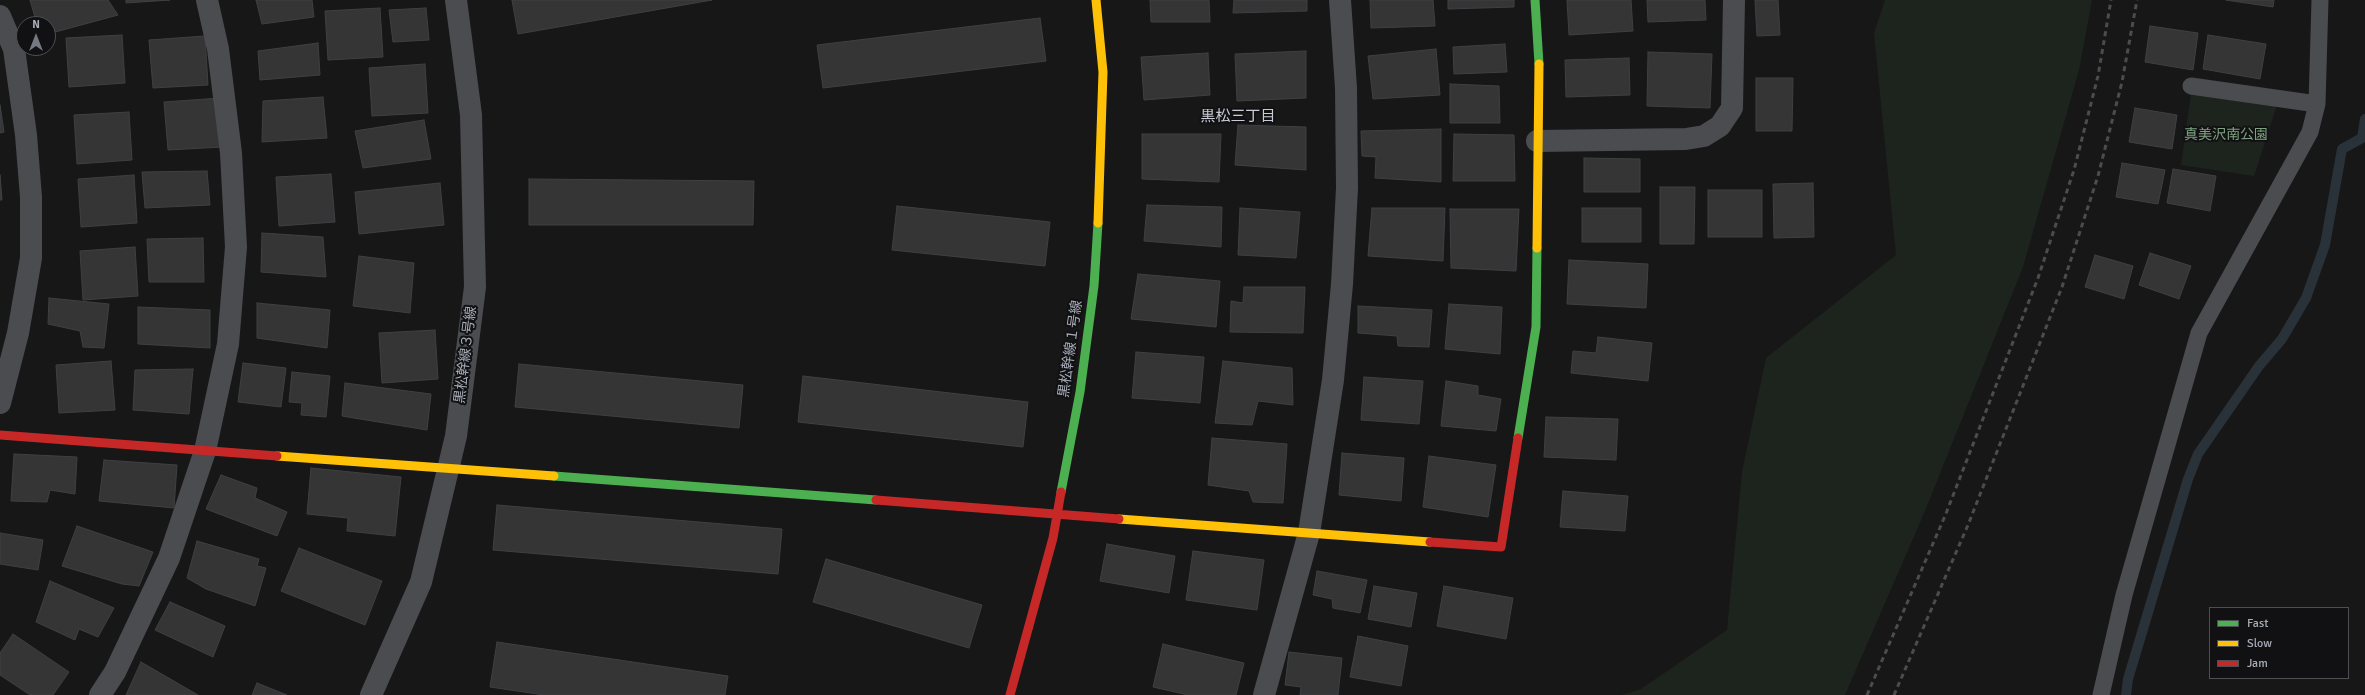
<!DOCTYPE html>
<html>
<head>
<meta charset="utf-8">
<style>
	body { margin:0 }
	#map { position:relative; width:2365px; height:695px; overflow:hidden; background:#171717; font-family:Signika,sans-serif }
	canvas { display:block }
	.legend { position:absolute; left:2209px; top:607px; width:140px; height:72px; box-sizing:border-box; background:#111113; border:1px solid #4d4f55; margin:0; padding:5px 7px; list-style:none; font-size:12px; color:#a8adb8 }
	.legend li { display:flex; align-items:center; gap:8px; height:20px }
	.legend b { width:20px; border:1px solid #4d4f55 }
	.north { position:absolute; left:16px; top:16px; width:40px; height:40px; box-sizing:border-box; background:#111113; border:1px solid #4d4f55; border-radius:50%; rotate:0deg; font-size:11px; font-weight:700; line-height:16px; text-align:center; color:#a8adb8 }
	.north::after { content:''; display:block; margin:auto; width:14px; height:18px; background:#757880; clip-path:polygon(50% 0,100% 100%,50% 72%,0 100%) }
</style>
</head>
<body>
<div id="map">
<canvas width="2365" height="695"></canvas>
<ul class="legend">
<li><b style="height:5px;background:#4caf50"></b>Fast</li>
<li><b style="height:5px;background:#ffc107"></b>Slow</li>
<li><b style="height:5px;background:#c62828"></b>Jam</li>
</ul>
<div class="north">N</div>
</div>
<script>
const g = document.querySelector('canvas').getContext('2d');
g.lineJoin = 'round';
function paint(path, color) { g.fillStyle = color; g.fill(path, 'evenodd'); }
const toPath = rows => new Path2D(rows.map(r => 'M' + r).join(''));
function strokePath(path, color, width, dash) { g.strokeStyle = color; g.lineWidth = width; g.lineCap = dash ? 'butt' : 'round'; g.setLineDash(dash || []); g.stroke(path); }
function label(font, color, halo, rows, align = 'center') {
  g.font = font + ' Signika,"Noto Sans JP",sans-serif'; g.lineWidth = 4; g.setLineDash([]); g.textBaseline = 'middle'; g.strokeStyle = halo; g.fillStyle = color; for (const [text, x, y, turn = 0] of rows) {
    g.save(); g.translate(x, y); g.rotate((+turn || 0) * Math.PI / 180); g.textAlign = isNaN(turn) ? turn : align; if (halo) g.strokeText(text, 0, 0); g.fillText(text, 0, 0); g.restore();
  }
}
const green = toPath([
	[1885,0,2092,0,2079,70,2023,267,1925,511,1845,695,1622,695,1641,689,1727,630,1742,472,1766,358,1896,255,1874,33],
	[2191,94,2278,102,2254,176,2181,165]
]);
const stream = toPath([
	[2126,695,2128,679,2188,479,2198,454,2259,366,2282,339,2306,298,2325,245,2342,149,2362,138,2365,119]
]);
const building = toPath([
	[30,0,108,0,118,15,48,34,48,24,37,24,30,0],
	[126,0,170,0,126,3,126,0],
	[256,0,312,0,314,17,262,24,256,0],
	[512,0,712,0,518,34,512,0],
	[1150,0,1209,0,1210,22,1151,22,1150,0],
	[1234,0,1307,0,1307,11,1233,13,1234,0],
	[1370,0,1433,0,1435,26,1371,28,1370,0],
	[1448,0,1514,0,1514,7,1448,9,1448,0],
	[1567,0,1631,0,1633,31,1569,35,1567,0],
	[1647,0,1705,0,1706,20,1648,22,1647,0],
	[1755,0,1778,0,1780,35,1757,36,1755,0],
	[2226,0,2274,0,2273,7,2226,0],
	[380,8,383,57,328,60,325,11,380,8],
	[426,8,429,40,393,42,389,10,426,8],
	[1040,18,1046,61,823,88,817,45,1040,18],
	[2150,26,2198,33,2193,70,2145,62,2150,26],
	[122,35,125,83,69,87,66,38,122,35],
	[2208,35,2266,44,2260,79,2203,69,2208,35],
	[205,36,208,85,153,88,149,40,205,36],
	[318,43,320,75,260,80,258,51,318,43],
	[1505,44,1507,72,1454,74,1453,47,1505,44],
	[1436,49,1440,95,1373,99,1368,56,1436,49],
	[1306,51,1306,98,1237,101,1235,54,1306,51],
	[1648,52,1712,54,1710,108,1647,106,1648,52],
	[1208,53,1210,95,1144,100,1141,57,1208,53],
	[1629,58,1630,95,1566,97,1565,60,1629,58],
	[425,64,428,113,372,116,369,68,425,64],
	[1756,78,1793,78,1792,131,1756,131,1756,78],
	[1450,84,1499,86,1500,123,1450,123,1450,84],
	[323,97,327,138,262,142,263,101,323,97],
	[220,98,223,147,168,150,164,102,220,98],
	[0,105,4,132,0,133,0,105],
	[2135,108,2177,115,2172,149,2129,142,2135,108],
	[129,112,132,160,77,164,74,115,129,112],
	[424,120,431,159,363,168,355,131,424,120],
	[1238,125,1306,127,1306,170,1235,165,1238,125],
	[1441,129,1441,182,1375,178,1376,157,1362,156,1361,131,1441,129],
	[1142,134,1221,134,1219,182,1142,179,1142,134],
	[1454,134,1514,135,1515,181,1453,181,1454,134],
	[1584,158,1640,159,1640,192,1584,192,1584,158],
	[2122,163,2165,170,2158,204,2116,197,2122,163],
	[2173,169,2216,176,2210,211,2167,203,2173,169],
	[207,171,210,205,145,208,142,172,207,171],
	[331,174,335,222,279,226,276,177,331,174],
	[0,175,2,200,0,200,0,175],
	[134,175,137,223,81,227,78,179,134,175],
	[529,179,754,181,753,225,529,225,529,179],
	[440,183,444,225,359,234,355,192,440,183],
	[1813,183,1814,237,1774,238,1773,184,1813,183],
	[1660,187,1695,187,1694,244,1660,244,1660,187],
	[1708,190,1762,190,1762,237,1708,237,1708,190],
	[1147,205,1222,207,1221,247,1144,241,1147,205],
	[897,206,1050,222,1045,266,892,250,897,206],
	[1240,208,1300,212,1296,258,1238,255,1240,208],
	[1372,208,1445,208,1443,261,1368,256,1372,208],
	[1582,208,1641,208,1641,242,1582,242,1582,208],
	[1450,209,1519,209,1516,271,1451,268,1450,209],
	[262,233,323,237,326,277,261,272,262,233],
	[203,238,204,282,149,282,147,239,203,238],
	[135,247,138,296,83,300,80,251,135,247],
	[2150,253,2191,266,2179,299,2139,285,2150,253],
	[2095,255,2133,266,2124,299,2085,287,2095,255],
	[359,256,414,263,410,313,353,306,359,256],
	[1569,260,1648,264,1646,308,1567,304,1569,260],
	[1138,274,1220,281,1216,327,1131,319,1138,274],
	[1244,287,1305,287,1303,333,1230,332,1231,301,1243,303,1244,287],
	[49,298,109,304,104,348,83,347,80,331,48,324,49,298],
	[257,303,330,310,327,348,257,338,257,303],
	[1449,304,1502,307,1500,354,1445,349,1449,304],
	[1358,306,1432,310,1429,347,1398,346,1397,336,1358,333,1358,306],
	[138,307,210,310,210,348,138,344,138,307],
	[435,330,438,379,382,383,379,333,435,330],
	[1598,337,1652,343,1648,381,1571,373,1573,351,1596,353,1598,337],
	[1136,352,1204,357,1200,403,1132,398,1136,352],
	[111,361,115,410,59,413,56,365,111,361],
	[1223,361,1292,368,1293,405,1258,401,1252,425,1215,423,1223,361],
	[243,363,286,368,281,407,238,402,243,363],
	[519,364,743,385,739,428,515,407,519,364],
	[193,369,189,414,133,410,135,370,193,369],
	[292,372,330,376,326,417,301,415,302,403,289,402,292,372],
	[803,376,1028,402,1023,447,798,422,803,376],
	[1364,377,1423,381,1419,424,1361,420,1364,377],
	[1446,381,1478,386,1478,395,1501,399,1496,431,1441,426,1446,381],
	[345,383,431,394,427,430,342,416,345,383],
	[1546,417,1618,419,1616,460,1544,457,1546,417],
	[1212,438,1287,444,1283,503,1253,502,1249,491,1208,485,1212,438],
	[1342,453,1404,458,1401,501,1339,495,1342,453],
	[14,454,77,457,75,494,50,490,47,502,11,501,14,454],
	[1429,456,1496,465,1488,517,1423,507,1429,456],
	[104,460,177,465,174,508,99,501,104,460],
	[311,468,401,477,395,536,347,531,348,518,307,514,311,468],
	[221,475,257,488,255,498,287,512,277,536,206,509,221,475],
	[1563,491,1628,496,1625,531,1560,527,1563,491],
	[497,505,782,529,778,574,493,550,497,505],
	[77,526,153,552,139,586,122,584,62,566,77,526],
	[0,533,43,540,38,570,0,564,0,533],
	[197,541,259,559,257,566,266,568,255,606,206,589,187,578,197,541],
	[1107,544,1175,556,1169,593,1100,581,1107,544],
	[299,548,382,581,365,625,281,591,299,548],
	[1193,551,1264,560,1257,610,1186,600,1193,551],
	[826,559,982,605,969,648,813,602,826,559],
	[1317,571,1367,580,1360,613,1333,608,1332,599,1313,595,1317,571],
	[50,581,114,608,98,637,79,629,75,640,36,622,50,581],
	[1374,586,1417,593,1411,627,1368,619,1374,586],
	[1444,586,1513,598,1506,639,1437,626,1444,586],
	[170,602,225,626,213,657,155,630,170,602],
	[13,634,69,672,53,695,30,695,0,675,0,653,13,634],
	[1358,636,1408,646,1401,686,1350,677,1358,636],
	[497,642,728,676,725,695,544,695,490,687,497,642],
	[1163,644,1244,663,1236,695,1188,695,1153,687,1163,644],
	[1289,652,1342,658,1338,695,1300,695,1301,687,1285,685,1289,652],
	[141,662,198,695,126,695,141,662],
	[257,683,287,695,252,695,257,683]
]);
const lane = toPath([
	[2191,86,2317,104],
	[2101,695,2124,595,2199,333,2310,132,2317,104,2320,0]
]);
const street = toPath([
	[0,16,14,49,26,135,31,197,31,258,18,333,0,403],
	[1537,141,1686,139,1704,136,1720,126,1732,108,1734,0],
	[100,695,115,672,169,558,205,451,228,344,236,247,231,153,218,49,207,0],
	[371,695,421,582,456,436,475,287,471,115,456,0],
	[1264,695,1309,533,1333,380,1342,284,1347,188,1346,88,1340,0]
]);
const fast = toPath([
	[1535,0,1539,64],
	[1518,438,1536,327,1537,248],
	[554,476,876,500],
	[1061,492,1080,392,1094,286,1098,223]
]);
const slow = toPath([
	[1096,0,1103,72,1098,223],
	[1537,248,1539,64],
	[277,456,554,476],
	[1119,519,1430,542]
]);
const jam = toPath([
	[0,435,277,456],
	[876,500,1119,519],
	[1430,542,1501,547,1518,438],
	[1010,695,1053,538,1061,492]
]);
const rail = toPath([
	[1867,695,1945,516,2038,278,2074,170,2098,76,2111,0],
	[1894,695,1968,525,2062,287,2098,176,2122,82,2137,0]
]);
const parkNames = [
	["真美沢南公園",2226,135]
];
const streetNames = [
	["黒松幹線１号線",1071,349,-82],
	["黒松幹線３号線",466,355,-83]
];
const neighbourhoodNames = [
	["黒松三丁目",1238,117]
];
paint(green, '#1d241e');
strokePath(stream, '#2a3239', 10);
paint(building, '#353536');
strokePath(building, '#3f4043', 1);
strokePath(lane, '#4b4c50', 17);
strokePath(street, '#4b4c50', 22);
strokePath(fast, '#4caf50', 9);
strokePath(slow, '#ffc107', 9);
strokePath(jam, '#c62828', 9);
strokePath(rail, '#4b4c4f', 3, [5, 4]);
label('14px', '#7fa381', '#111113', parkNames);
label('14px', '#a8adb8', '#111113', streetNames);
label('15px', '#c9ccd4', '#111113', neighbourhoodNames);
</script>
</body>
</html>
